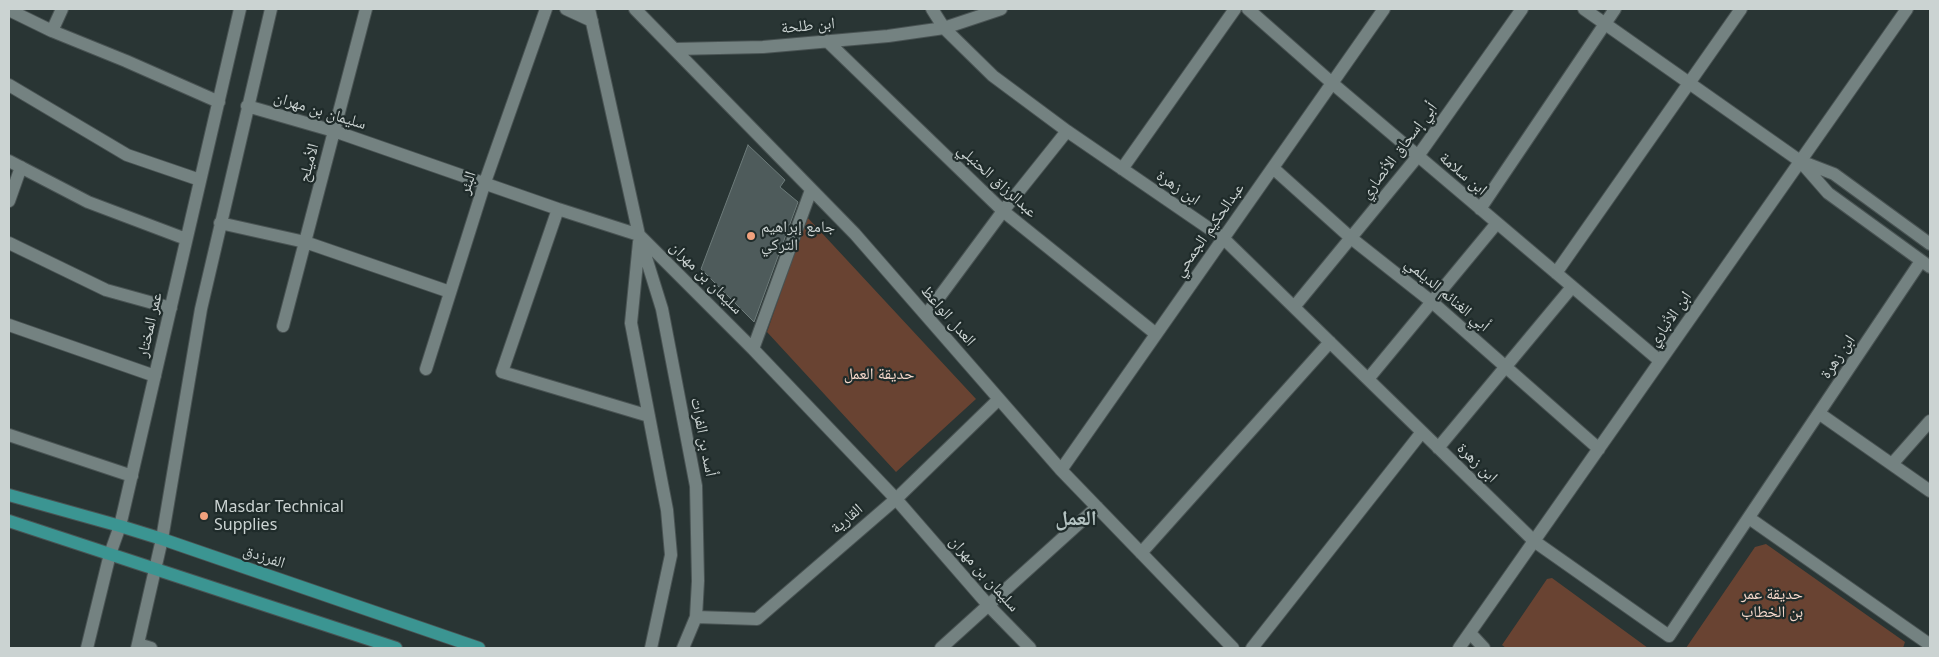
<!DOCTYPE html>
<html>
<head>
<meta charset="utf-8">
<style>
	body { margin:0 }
	#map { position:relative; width:1939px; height:657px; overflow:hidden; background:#293534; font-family:"Noto Sans",sans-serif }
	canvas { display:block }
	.frame { position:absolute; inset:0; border:10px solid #cbd3d2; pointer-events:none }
</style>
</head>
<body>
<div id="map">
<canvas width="1939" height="657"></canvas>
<div class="frame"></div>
</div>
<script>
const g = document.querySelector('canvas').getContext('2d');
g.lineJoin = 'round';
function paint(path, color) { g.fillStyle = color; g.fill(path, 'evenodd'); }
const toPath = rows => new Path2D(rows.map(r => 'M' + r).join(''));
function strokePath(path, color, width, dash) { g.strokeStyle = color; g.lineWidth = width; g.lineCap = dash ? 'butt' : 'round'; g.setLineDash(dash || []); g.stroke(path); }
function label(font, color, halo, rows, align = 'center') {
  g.font = font + ' "Noto Sans","Noto Naskh Arabic",sans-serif'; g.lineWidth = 4.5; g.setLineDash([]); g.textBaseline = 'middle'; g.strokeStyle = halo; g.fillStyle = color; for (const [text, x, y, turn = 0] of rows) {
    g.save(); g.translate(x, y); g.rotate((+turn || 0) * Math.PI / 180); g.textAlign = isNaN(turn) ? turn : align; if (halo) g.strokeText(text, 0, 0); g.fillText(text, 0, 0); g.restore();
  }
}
const green = toPath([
	[807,217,976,399,896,472,767,332],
	[1766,544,1905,642,1903,648,1686,648,1755,547],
	[1552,578,1648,648,1506,648,1502,645,1547,579]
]);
const building = toPath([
	[748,145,785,180,780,187,798,202,754,322,701,269,748,145]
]);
const minor = toPath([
	[566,9,592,21],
	[589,9,639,235,662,309,696,486,698,581,696,617,683,648],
	[635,9,855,234,1061,470,1233,648],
	[932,9,944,28,993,76,1067,131,1223,238,1534,541,1669,636,1921,261],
	[1248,9,1332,83,1660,361],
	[1584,9,1800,161,1828,193,1930,267],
	[9,10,52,31,126,61,219,102],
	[52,31,62,9],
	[827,41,1003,211,1156,334],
	[675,49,763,47,888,36,944,28,1001,9],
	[9,85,127,155,200,180],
	[247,106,334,131,558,209,639,235,753,349,896,499,989,606,1030,648],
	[9,161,88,202,186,239],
	[1803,162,1834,174,1930,244],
	[1273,168,1351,238,1432,302,1599,449],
	[1122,169,1235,9],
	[9,201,21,167],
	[558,209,502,372,649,416],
	[1480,209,1615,9],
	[220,223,305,242,450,292],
	[639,242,631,323,667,510,671,555,651,648],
	[9,243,106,290,171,308],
	[1556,273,1741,9],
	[1294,307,1418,156,1522,9],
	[926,315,1003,211,1067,131],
	[9,325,155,376],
	[283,326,366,9],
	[753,349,811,190],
	[426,369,485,182,546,9],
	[1368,379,1497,223],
	[1820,414,1930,491],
	[9,435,132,476],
	[1438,448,1572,287],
	[1892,464,1930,421],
	[1061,470,1384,9],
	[1749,518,1926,642],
	[1141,553,1330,342],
	[696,617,757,619,896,499,999,399],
	[1470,633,1484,648],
	[138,644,151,648],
	[87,648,110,554,120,526,240,9],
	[137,648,162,539,201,309,271,9],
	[941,648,1097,507],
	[1252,648,1422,432],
	[1459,648,1907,9]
]);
const major = toPath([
	[9,495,120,526,162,539,479,648],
	[9,521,396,648]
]);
const markers = [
	[751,236,5,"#f1a17d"],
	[204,516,5,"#f1a17d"]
];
const streetNames = [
	["ابن طلحة",808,26,-5],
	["سليمان بن مهران",320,111,17],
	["أبي إسحاق الأنصاري",1399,151,-53],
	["الأميلح",309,163,-75],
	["ابن سلامة",1463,174,40],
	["عبدالرزاق الحنبلي",997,181,42],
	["البئر",468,183,-72],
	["ابن زهرة",1178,188,34],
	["عبدالحكيم الجمحي",1209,230,-55],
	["سليمان بن مهران",706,278,45],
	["أبي الغنائم الديلمي",1447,295,40],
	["العدل الواعظ",948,316,49],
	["ابن الأنباري",1670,319,-55],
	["عمر المختار",150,325,-77],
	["ابن زهرة",1838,357,-56],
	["أسد بن الفرات",703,437,79],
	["ابن زهرة",1477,463,44],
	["القارية",847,519,-41],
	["الفرزدق",264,557,19],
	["سليمان بن مهران",984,574,48]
];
const poiNames = [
	["جامع إبراهيم",761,227],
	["التركي",761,245],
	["Masdar Technical",214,507],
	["Supplies",214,525]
];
const parkNames = [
	["حديقة العمل",879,374],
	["حديقة عمر",1772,594],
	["بن الخطاب",1772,612]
];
const districtNames = [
	["العمل",1076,519]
];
paint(green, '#694332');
paint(building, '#4e5b5b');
strokePath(building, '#6d7b7a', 1);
strokePath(minor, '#495353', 14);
strokePath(major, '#495353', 14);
strokePath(minor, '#748281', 12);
strokePath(major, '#3b9592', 12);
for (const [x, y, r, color] of markers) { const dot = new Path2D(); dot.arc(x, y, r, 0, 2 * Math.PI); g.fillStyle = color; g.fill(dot); strokePath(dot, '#1f2b2a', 2); }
label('16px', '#cbd3d2', '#1f2b2a', streetNames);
label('16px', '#cbd3d2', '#1f2b2a', poiNames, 'left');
label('16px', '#f7d9cc', '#1f2b2a', parkNames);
label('bold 21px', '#b5c4c3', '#1f2b2a', districtNames);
</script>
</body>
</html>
